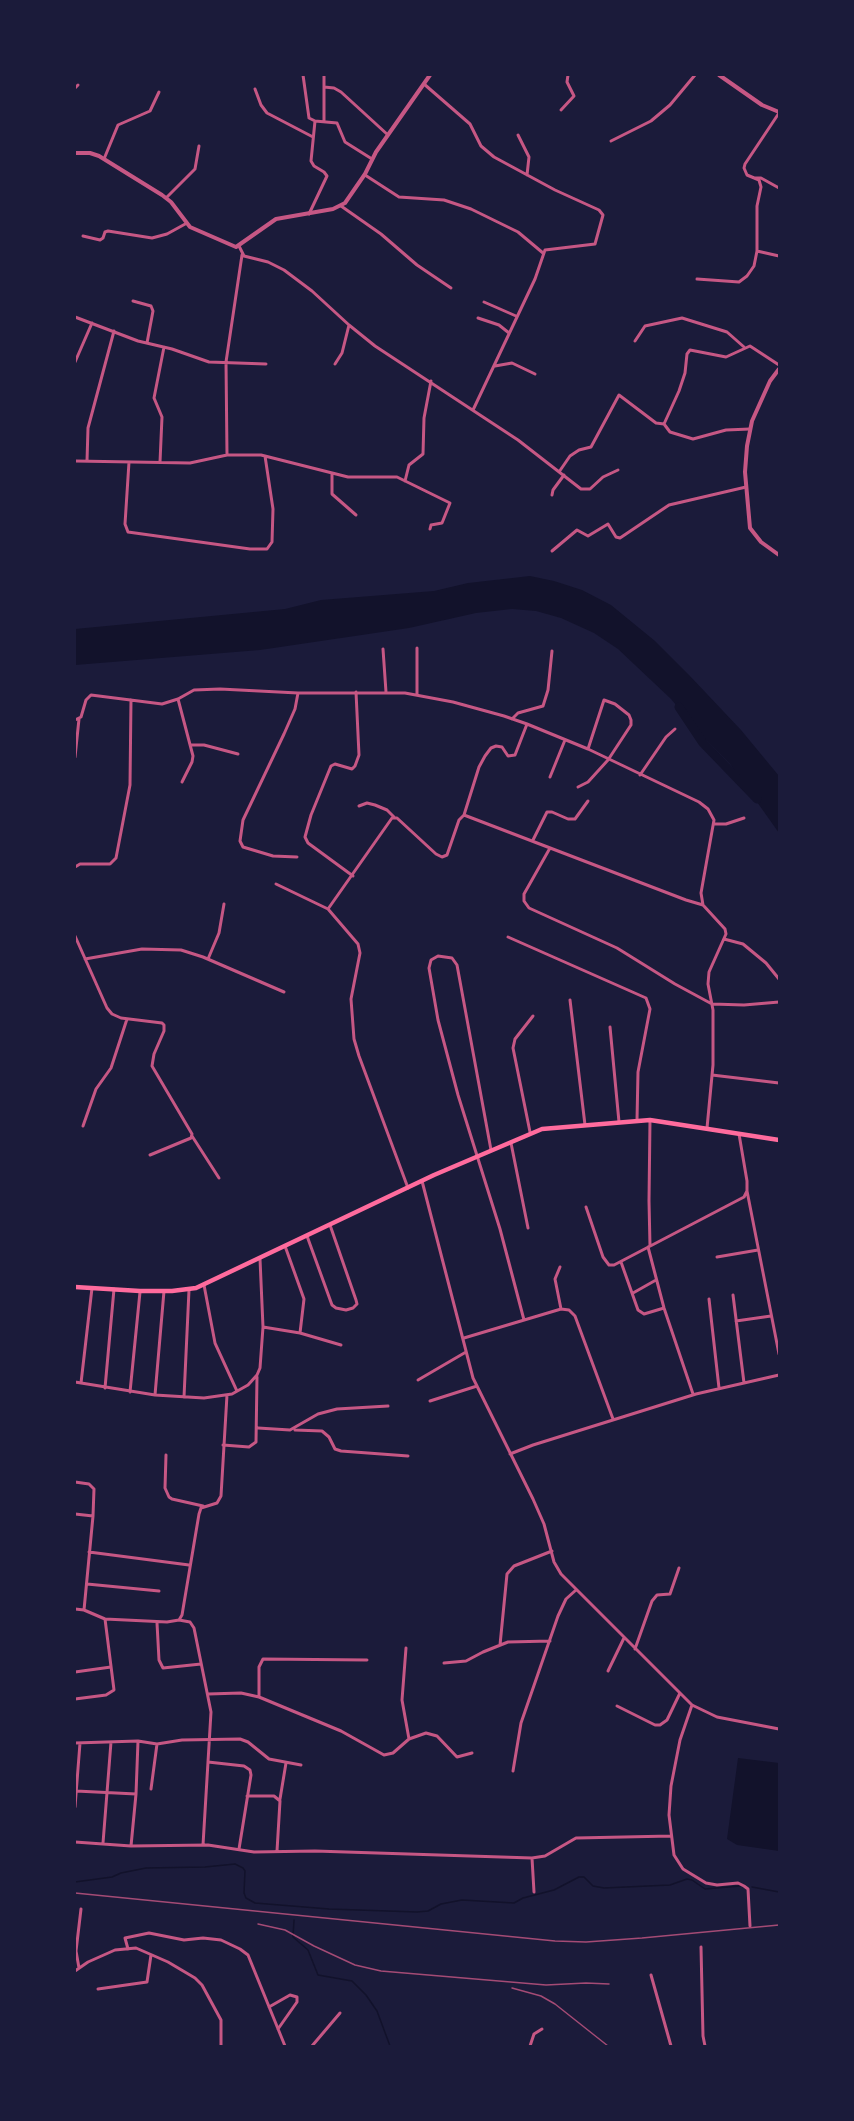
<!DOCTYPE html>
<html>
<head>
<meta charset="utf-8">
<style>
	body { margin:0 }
	#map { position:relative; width:854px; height:2121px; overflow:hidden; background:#1b1b3a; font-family:"Golos Text",sans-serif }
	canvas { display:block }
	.frame { position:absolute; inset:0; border:76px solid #1b1b3a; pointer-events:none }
</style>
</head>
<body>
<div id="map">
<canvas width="854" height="2121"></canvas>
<div class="frame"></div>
</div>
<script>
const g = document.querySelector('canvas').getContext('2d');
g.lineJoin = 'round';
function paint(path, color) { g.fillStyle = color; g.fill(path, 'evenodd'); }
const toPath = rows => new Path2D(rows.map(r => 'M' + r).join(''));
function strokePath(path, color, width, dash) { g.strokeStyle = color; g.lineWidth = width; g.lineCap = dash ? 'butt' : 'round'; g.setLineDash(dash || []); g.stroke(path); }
const water = toPath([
	[530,576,554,581,582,590,611,605,655,641,689,675,741,730,779,776,779,833,730,764,703,737,671,699,618,649,594,633,561,618,536,611,512,609,476,613,409,628,260,650,75,665,75,629,285,609,321,600,434,591,468,583],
	[738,1758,779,1763,779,1851,737,1845,727,1839]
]);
const stream = toPath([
	[75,1882,112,1877,121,1873,146,1868,205,1867,235,1864,243,1868,245,1871,244,1893,246,1898,255,1903,329,1909,417,1912,428,1911,441,1904,462,1900,514,1903,523,1898,554,1890,579,1877,584,1877,593,1886,604,1888,670,1885,687,1879,692,1880,705,1889,740,1886],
	[752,1887,779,1892],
	[294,1920,293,1937,308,1950,318,1975,352,1981,366,1995,377,2011,390,2046]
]);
const river = toPath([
	[679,707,703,743,757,799]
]);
const minor = toPath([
	[303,75,309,118,315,121,337,123,345,142,372,159],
	[324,75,324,121],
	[424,84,470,124,481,146,494,157,555,190,599,210,603,215,595,244,545,250,535,279,473,410],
	[324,87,334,88,341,92,388,135],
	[75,88,78,85],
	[255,89,261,105,267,113,313,137],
	[561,110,574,96,567,82,568,75],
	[518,135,529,157,527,175],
	[611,141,651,121,670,105,695,75],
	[104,159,118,125,150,111,159,92],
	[365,175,399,197,444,200,471,209,518,232,543,253],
	[754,178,761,178,779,188],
	[166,198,195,169,199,146],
	[341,206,381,234,417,265,451,288],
	[309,214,327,176,324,172,314,166,311,161,315,121],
	[83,236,100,240,103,238,105,232,108,231,152,238,167,234,187,223],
	[239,246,244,256,268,262,284,270,312,291,349,325,375,346,518,440,581,489,590,489,603,477,618,470],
	[757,251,779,256],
	[697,279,739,282,747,276,754,266,757,251,757,206,761,187,759,180,747,175,744,168,745,164,779,113],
	[133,301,151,306,153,311,147,343],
	[484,302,516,316],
	[75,317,138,341,172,349,209,362,266,364],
	[478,318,499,325,509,333],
	[635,341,645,326,682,318,727,332,744,347],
	[75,362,92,323],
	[335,364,342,353,349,325],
	[495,366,512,363,535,374],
	[664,424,670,432,693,439,726,430,750,429],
	[227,455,226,362,242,255],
	[75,461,190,463,227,455,261,455,348,477,397,477,450,503,442,523,431,525,430,529],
	[87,461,88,428,114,331],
	[129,462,125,524,128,532,250,549,267,549,272,542,273,509,265,456],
	[160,462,162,417,154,398,164,347],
	[559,472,570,456,579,450,591,447,619,395,656,423,664,424,679,391,685,373,687,354,690,350,726,357,750,346,779,365],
	[332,473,332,494,356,515],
	[405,481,409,465,423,454,424,418,431,381],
	[552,495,553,490,564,475],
	[552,551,577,530,588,536,608,524,616,537,620,538,669,505,746,487],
	[417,648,417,695],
	[383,649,386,692],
	[178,699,193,756,192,762,182,782],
	[512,719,518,713,543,706,548,690,552,651],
	[75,720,81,717,86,700,91,695,162,704,178,699,194,690,220,689,298,693,405,693,453,702,504,716,527,724,588,749,699,802,708,809,714,820,701,893,703,905,725,929,726,934,709,972,708,984,713,1010,713,1065,707,1128],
	[190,745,204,745,238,754],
	[75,757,79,719],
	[640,775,666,737,675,729],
	[550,777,565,740],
	[578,787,588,782,608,760,631,725,631,720,629,715,615,704,604,700,588,749],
	[359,806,367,803,375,805,387,810,394,817],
	[464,815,479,767,485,756,491,748,496,746,502,747,508,756,515,755,527,724],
	[714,824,726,824,744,818],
	[533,840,547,812,552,812,568,819,575,819,588,801],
	[550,848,524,894,524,901,529,908,617,948,675,984,712,1004,744,1005,779,1002],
	[297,857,273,856,243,847,240,841,243,820,284,734,295,709,298,693],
	[75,867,80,864,110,864,116,858,130,785,131,700],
	[353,876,308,843,305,837,311,815,331,766,335,764,352,769,355,766,359,755,356,692],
	[276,884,328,909,358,944,360,953,351,999,354,1039,359,1056,408,1188],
	[328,909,392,818,397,818,436,854,442,857,447,855,459,820,464,815,686,900,703,905],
	[75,936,107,1008,112,1014,121,1018,162,1023,164,1025,164,1031,154,1054,152,1066,192,1134,191,1138,150,1155],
	[508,937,646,998,650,1009,638,1072,637,1120],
	[724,939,743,944,766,963,779,979],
	[85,959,142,949,181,950,203,957,284,992],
	[208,959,219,933,224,904],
	[570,1000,585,1125],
	[610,1027,619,1122],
	[712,1075,779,1083],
	[83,1126,96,1089,111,1068,127,1019],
	[530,1132,513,1048,515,1039,533,1016],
	[192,1136,219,1178],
	[511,1143,528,1228],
	[491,1150,457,965,452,958,438,956,431,960,429,968,438,1020,458,1095,500,1229,524,1320],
	[422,1181,473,1378,533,1499,544,1524,554,1562,561,1574,692,1705,717,1717,779,1729],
	[747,1191,779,1354],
	[586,1207,603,1257,609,1265,614,1265,744,1197,747,1191,747,1181,739,1134],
	[307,1236,332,1305,336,1308,346,1310,353,1308,357,1304,356,1300,330,1225],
	[285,1246,304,1299,300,1333],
	[650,1246,649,1201,650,1120],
	[648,1247,664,1308,693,1394],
	[717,1257,758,1250],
	[621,1262,638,1310,644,1314,664,1308],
	[560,1267,555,1279,561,1309],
	[204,1285,215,1343,237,1391],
	[633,1293,656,1280],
	[733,1295,744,1383],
	[709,1299,719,1388],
	[736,1321,771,1316],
	[263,1327,300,1333,341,1345],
	[464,1338,561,1309,569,1310,575,1316,613,1419],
	[418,1380,466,1352],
	[75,1382,155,1395,204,1398,232,1394,248,1385,257,1375,260,1368,263,1327,260,1259],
	[81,1383,92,1288],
	[105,1388,114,1289],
	[130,1392,140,1292],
	[155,1395,164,1291],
	[184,1397,189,1290],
	[430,1401,477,1386],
	[258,1428,290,1430,318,1414,337,1409,388,1406],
	[295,1430,322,1431,329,1437,335,1449,341,1451,408,1456],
	[223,1445,249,1447,256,1442,257,1377],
	[510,1454,533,1445,696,1394,779,1375],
	[166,1455,165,1488,169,1497,172,1499,203,1506],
	[75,1482,89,1484,94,1489,93,1516,84,1610],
	[75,1514,93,1516],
	[89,1552,189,1565],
	[87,1584,159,1591],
	[75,1609,84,1610,105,1619,167,1622,179,1620,182,1615,199,1514,201,1508,217,1503,221,1496,227,1395],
	[179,1620,190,1622,194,1628,211,1712,203,1845],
	[157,1623,159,1660,163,1668,201,1664],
	[500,1645,507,1574,514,1566,552,1551],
	[406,1648,402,1700,409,1739],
	[635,1649,652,1601,657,1595,670,1594,679,1568],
	[444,1663,466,1661,483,1652,508,1642,550,1641],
	[608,1671,624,1638],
	[75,1672,111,1667],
	[208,1694,241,1693,259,1697,341,1731,384,1755,393,1753,409,1739,426,1733,437,1736,457,1757,472,1753],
	[259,1697,259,1667,263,1659,367,1660],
	[75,1699,106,1695,114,1690,105,1619],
	[692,1705,680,1740,671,1786,669,1815,674,1855,683,1869,706,1883,717,1885,738,1883,744,1886,748,1889,750,1926],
	[617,1706,655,1725,660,1725,667,1720,680,1693],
	[75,1743,138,1741,157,1744,182,1740,240,1739,248,1742,269,1759,301,1765],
	[208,1762,244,1766,250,1770,251,1775,239,1849],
	[513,1771,521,1723,558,1616,566,1599,576,1590],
	[151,1789,157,1744],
	[76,1791,136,1794],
	[247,1796,274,1796,280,1801,277,1851],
	[280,1799,286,1763],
	[75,1807,80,1743],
	[75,1842,131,1846,208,1845,254,1852,315,1851,532,1858,545,1856,576,1838,671,1836],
	[103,1843,111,1742],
	[131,1846,136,1794,138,1741],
	[532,1858,534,1892],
	[701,1947,703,2036,705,2046],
	[128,1949,125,1938,149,1933,184,1940,203,1938,221,1940,240,1949,248,1955,285,2046],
	[79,1968,76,1951,81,1909],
	[75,1971,88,1962,115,1950,136,1948,168,1962,195,1978,202,1985,221,2020,221,2046],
	[651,1975,671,2046],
	[98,1989,147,1982,151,1955],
	[269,2007,290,1995,297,1997,297,2002,278,2029],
	[312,2046,340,2013],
	[530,2046,534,2034,542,2029]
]);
const tertiary = toPath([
	[719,75,762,105,779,112],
	[75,153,90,153,99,156,162,195,171,202,190,227,236,247,276,219,333,209,345,203,365,174,376,152,430,75],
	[779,369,770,381,752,421,747,446,745,472,750,528,761,542,779,555]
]);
const secondary = toPath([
	[75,1287,140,1291,172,1291,196,1288,434,1175,542,1129,650,1120,779,1140]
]);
const rail = toPath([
	[75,1893,555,1941,586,1942,642,1938,779,1925],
	[258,1924,285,1930,314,1946,355,1965,381,1971,546,1985,586,1983,609,1984],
	[512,1988,541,1996,555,2004,608,2046]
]);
paint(water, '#12122b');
strokePath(stream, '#12122b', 1.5);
strokePath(river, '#12122b', 9);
strokePath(minor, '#c65784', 3);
strokePath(tertiary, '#c65784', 4);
strokePath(secondary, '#ff6b9d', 4.5);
strokePath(rail, '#a44b75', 1.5);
</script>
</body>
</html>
